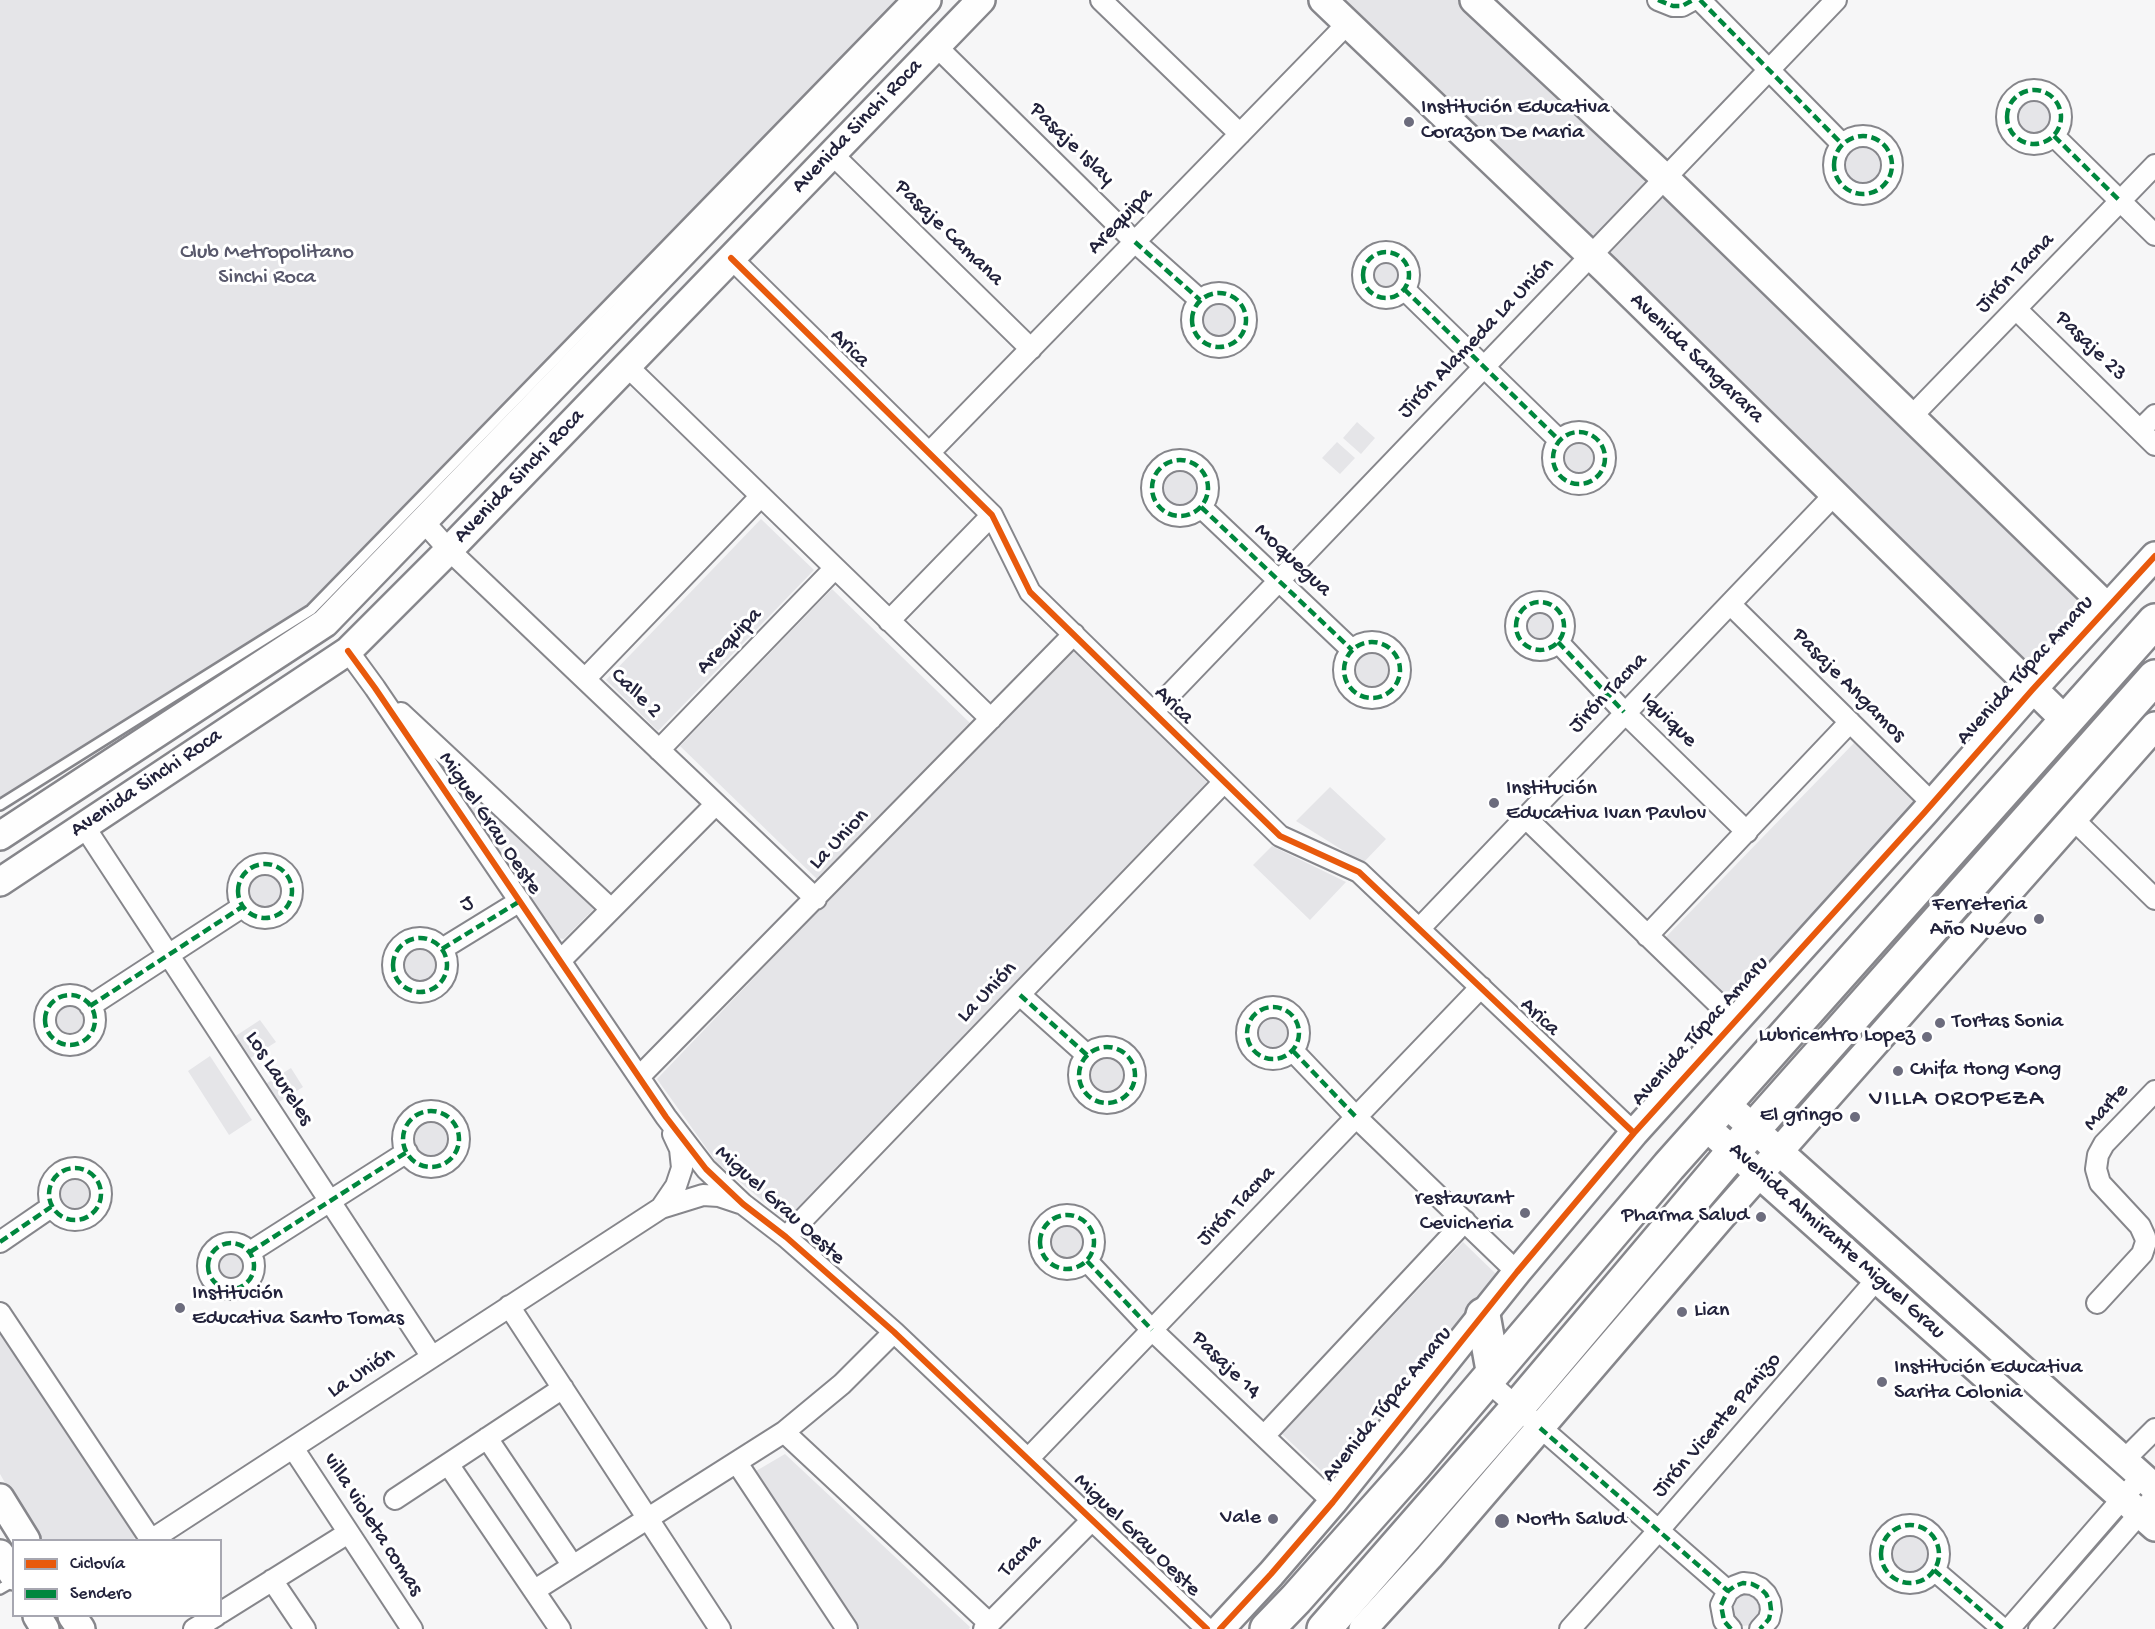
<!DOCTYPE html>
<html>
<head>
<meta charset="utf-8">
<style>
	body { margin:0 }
	#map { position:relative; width:2155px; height:1629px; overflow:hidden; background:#f6f6f7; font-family:"Gochi Hand",sans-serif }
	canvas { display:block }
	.legend { position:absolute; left:12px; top:1539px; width:210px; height:78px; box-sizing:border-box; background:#fff; border:2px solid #a7a7b1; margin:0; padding:8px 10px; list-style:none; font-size:18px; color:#22223b }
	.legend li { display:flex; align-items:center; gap:12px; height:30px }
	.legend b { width:30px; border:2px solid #a7a7b1 }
</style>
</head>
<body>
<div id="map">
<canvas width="2155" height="1629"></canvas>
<ul class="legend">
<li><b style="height:8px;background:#e8590c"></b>Ciclovía</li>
<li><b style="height:8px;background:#00873e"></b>Sendero</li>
</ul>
</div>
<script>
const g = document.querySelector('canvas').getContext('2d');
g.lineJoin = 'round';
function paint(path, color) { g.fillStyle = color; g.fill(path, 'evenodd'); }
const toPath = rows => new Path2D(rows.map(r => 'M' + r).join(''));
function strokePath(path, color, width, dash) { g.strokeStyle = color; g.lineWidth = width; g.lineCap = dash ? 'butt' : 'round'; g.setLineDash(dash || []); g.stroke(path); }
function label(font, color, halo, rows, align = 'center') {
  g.font = font + ' "Gochi Hand",sans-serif'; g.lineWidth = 6; g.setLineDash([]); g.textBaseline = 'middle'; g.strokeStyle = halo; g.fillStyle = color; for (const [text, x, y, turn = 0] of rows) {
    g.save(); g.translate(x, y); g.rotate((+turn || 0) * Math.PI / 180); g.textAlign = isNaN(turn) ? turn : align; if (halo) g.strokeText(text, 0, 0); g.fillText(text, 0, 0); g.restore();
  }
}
const built = toPath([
	[0,0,896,0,642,265,373,537,300,616,0,805],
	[1346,0,1462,0,2082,605,2025,663],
	'2014 116a21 21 0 1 1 42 0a21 21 0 1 1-42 0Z',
	'1842 165a22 22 0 1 1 44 0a22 22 0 1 1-44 0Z',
	'1368 274a19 19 0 1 1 38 0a19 19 0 1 1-38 0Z',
	'1198 320a21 21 0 1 1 42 0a21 21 0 1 1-42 0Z',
	[1357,422,1375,438,1361,454,1343,438],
	'1561 458a19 19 0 1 1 38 0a19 19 0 1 1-38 0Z',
	[1337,442,1355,458,1340,474,1322,458],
	'1159 488a21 21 0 1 1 42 0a21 21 0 1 1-42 0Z',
	[761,519,814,570,658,731,606,680],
	[832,589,970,723,817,879,680,746],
	'1522 625a18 18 0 1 1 36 0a18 18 0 1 1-36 0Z',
	[1071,647,1210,785,788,1222,717,1163,657,1079],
	'1354 669a19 19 0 1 1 38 0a19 19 0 1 1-38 0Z',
	[1854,743,1922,808,1738,1013,1664,939],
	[458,783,594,909,564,939,552,937,453,789],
	[1330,787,1386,839,1363,863,1296,821],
	[1272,846,1346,882,1310,920,1253,865],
	'246 889a19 19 0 1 1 38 0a19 19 0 1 1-38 0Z',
	'401 965a19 19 0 1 1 38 0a19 19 0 1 1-38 0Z',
	'52 1020a18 18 0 1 1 36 0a18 18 0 1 1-36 0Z',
	'1254 1032a20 20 0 1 1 40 0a20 20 0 1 1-40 0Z',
	[260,1020,276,1042,246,1061,231,1039],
	'1084 1076a23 23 0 1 1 46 0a23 23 0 1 1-46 0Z',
	[210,1056,252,1120,229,1135,188,1071],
	[291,1068,303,1087,276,1104,264,1085],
	'412 1139a19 19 0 1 1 38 0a19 19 0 1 1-38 0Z',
	'57 1194a17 17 0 1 1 34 0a17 17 0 1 1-34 0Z',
	'1046 1242a22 22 0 1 1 44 0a22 22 0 1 1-44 0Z',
	[1463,1242,1496,1274,1331,1480,1282,1434],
	'215 1266a16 16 0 1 1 32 0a16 16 0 1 1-32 0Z',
	[0,1332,137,1537,131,1540,38,1540,0,1474],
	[785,1454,970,1627,969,1629,860,1629,756,1471],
	'1886 1553a24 24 0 1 1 48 0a24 24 0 1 1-48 0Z',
	[1748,1590,1765,1605,1755,1624,1744,1626,1733,1620,1730,1603,1732,1597]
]);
const lane = toPath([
	[0,805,311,610,905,0],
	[0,1589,14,1581]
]);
const street = toPath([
	[1101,0,1240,134],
	[1658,0,1673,6,1682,6,1693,0],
	[1700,0,1842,144],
	[936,46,1135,242,1200,300],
	'2007 117a27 27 0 1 1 54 0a27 27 0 1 1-54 0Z',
	'1834 165a29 29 0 1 1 58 0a29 29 0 1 1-58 0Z',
	[2054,136,2155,235],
	[832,154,1031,349],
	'1363 275a23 23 0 1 1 46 0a23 23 0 1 1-46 0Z',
	[731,258,992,515,1030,592,1280,836,1359,872,1634,1133],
	[1404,289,1559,440],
	'1192 320a27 27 0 1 1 54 0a27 27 0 1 1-54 0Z',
	[2016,309,2155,445],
	[627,366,991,719],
	[1911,417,2155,165],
	[2140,430,2155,415],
	'1553 458a26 26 0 1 1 52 0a26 26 0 1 1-52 0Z',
	[929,453,1347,24],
	'1152 488a28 28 0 1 1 56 0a28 28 0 1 1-56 0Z',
	[1201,507,1352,650],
	[423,521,449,550,816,899],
	'1516 626a24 24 0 1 1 48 0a24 24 0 1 1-48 0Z',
	[1730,604,1932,803],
	[889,621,992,515],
	'1344 670a28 28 0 1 1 56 0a28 28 0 1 1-56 0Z',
	[1558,642,1624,712,1747,832],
	[348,651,375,688,666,1117,706,1169,743,1204,786,1237,894,1332,1207,1629],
	[585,679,761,496],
	[1153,712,1836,0],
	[401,713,611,909],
	[659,750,835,568],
	[1525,817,1736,1021],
	[2072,818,2155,899],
	[84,826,432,1357],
	'238 891a27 27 0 1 1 54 0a27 27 0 1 1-54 0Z',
	[1419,929,1835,494],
	[1647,936,1850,722],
	'393 965a27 27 0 1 1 54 0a27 27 0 1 1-54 0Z',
	[442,949,520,901],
	[560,961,716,804],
	'45 1020a25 25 0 1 1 50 0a25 25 0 1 1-50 0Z',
	[1020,995,1087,1055],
	[90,1006,242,907],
	'1247 1033a26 26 0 1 1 52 0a26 26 0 1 1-52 0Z',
	'1079 1075a28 28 0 1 1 56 0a28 28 0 1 1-56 0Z',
	[1293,1051,1356,1117,1517,1272],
	[639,1077,1074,634],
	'403 1139a28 28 0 1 1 56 0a28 28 0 1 1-56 0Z',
	'49 1194a26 26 0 1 1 52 0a26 26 0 1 1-52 0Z',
	[661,1208,676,1186,682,1168,680,1149,673,1134],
	'1040 1242a27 27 0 1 1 54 0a27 27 0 1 1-54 0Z',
	[786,1237,1224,782],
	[0,1242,51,1207],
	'208 1266a23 23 0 1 1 46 0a23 23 0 1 1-46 0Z',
	[250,1252,407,1152],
	[1087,1261,1152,1330,1333,1502],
	[2097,1303,2142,1254,2146,1242,2145,1237,2140,1226,2100,1183,2096,1169,2098,1155,2104,1144,2155,1091],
	[509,1306,720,1629],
	[0,1313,151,1540],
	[1486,1380,1728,1591],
	[784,1432,989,1623],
	[1264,1436,1465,1221],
	[487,1438,573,1566],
	[293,1448,412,1629],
	[1028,1459,1481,987],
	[2124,1460,2155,1429],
	[737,1463,847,1629],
	[448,1464,560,1629],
	[395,1499,563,1388],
	'1881 1554a29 29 0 1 1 58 0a29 29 0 1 1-58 0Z',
	[151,1540,661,1208,703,1195,719,1196,740,1203],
	[1934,1570,2003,1629],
	[272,1580,305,1629],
	[535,1590,784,1432,842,1384,894,1332],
	[220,1613,348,1533],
	[194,1629,216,1616],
	[984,1629,1092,1520],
	[1570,1629,1658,1531,1877,1279],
	[1731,1629,1724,1621,1721,1605,1728,1591,1735,1586,1743,1583,1752,1584,1760,1588,1766,1594,1770,1602,1771,1610,1769,1619,1760,1629],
	[2009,1629,2142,1476],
	[2039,1629,2155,1496]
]);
const secondary = toPath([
	[1323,0,1606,270,2066,721],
	[1474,0,1665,178,2107,607],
	[0,836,325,623,927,0],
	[0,882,348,651,449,550,981,0],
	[1725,1103,2155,1488],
	[1705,1126,2155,1527],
	[0,1498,26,1540],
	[0,1554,14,1576],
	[37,1616,45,1629],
	[72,1616,81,1629],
	[1220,1629,1271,1574,1333,1502,1517,1272,1634,1133,1924,813,2033,689,2155,556],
	[1363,1629,1429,1557,1721,1217,2155,726]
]);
const highway = toPath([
	[1483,1315,1493,1370],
	[1267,1629,1296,1599,1415,1465,1669,1166,2155,621],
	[1324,1629,1517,1408,1734,1151,2155,677]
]);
const quiet = toPath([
	[1658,0,1673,6,1682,6,1693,0],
	[1700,0,1842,144],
	'2007 117a27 27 0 1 1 54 0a27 27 0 1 1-54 0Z',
	'1834 165a29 29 0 1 1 58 0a29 29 0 1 1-58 0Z',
	[2054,136,2120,201],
	[1135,242,1200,300],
	'1363 275a23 23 0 1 1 46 0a23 23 0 1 1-46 0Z',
	[1404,289,1559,440],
	'1192 320a27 27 0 1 1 54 0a27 27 0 1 1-54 0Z',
	'1553 458a26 26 0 1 1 52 0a26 26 0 1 1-52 0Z',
	'1152 488a28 28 0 1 1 56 0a28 28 0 1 1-56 0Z',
	[1201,507,1352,650],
	'1516 626a24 24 0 1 1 48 0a24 24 0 1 1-48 0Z',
	'1344 670a28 28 0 1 1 56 0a28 28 0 1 1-56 0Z',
	[1558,642,1624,712],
	'238 891a27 27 0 1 1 54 0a27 27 0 1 1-54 0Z',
	'393 965a27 27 0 1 1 54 0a27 27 0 1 1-54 0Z',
	[442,949,520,901],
	'45 1020a25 25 0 1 1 50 0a25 25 0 1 1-50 0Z',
	[1020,995,1087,1055],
	[90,1006,242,907],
	'1247 1033a26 26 0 1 1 52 0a26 26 0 1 1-52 0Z',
	'1079 1075a28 28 0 1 1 56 0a28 28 0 1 1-56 0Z',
	[1293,1051,1356,1117],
	'403 1139a28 28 0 1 1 56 0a28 28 0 1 1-56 0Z',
	'49 1194a26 26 0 1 1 52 0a26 26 0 1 1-52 0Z',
	'1040 1242a27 27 0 1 1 54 0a27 27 0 1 1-54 0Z',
	[0,1242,51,1207],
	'208 1266a23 23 0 1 1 46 0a23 23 0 1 1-46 0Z',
	[250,1252,407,1152],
	[1087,1261,1152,1330],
	[1540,1428,1728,1591],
	'1881 1554a29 29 0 1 1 58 0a29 29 0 1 1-58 0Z',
	[1934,1570,2003,1629],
	[1731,1629,1724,1621,1721,1605,1728,1591,1735,1586,1743,1583,1752,1584,1760,1588,1766,1594,1770,1602,1771,1610,1769,1619,1760,1629]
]);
const cycleway = toPath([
	[731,258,992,515,1030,592,1280,836,1359,872,1634,1133],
	[348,651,375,688,666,1117,706,1169,743,1204,786,1237,894,1332,1207,1629],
	[1220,1629,1271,1574,1333,1502,1517,1272,1634,1133,1924,813,2033,689,2155,556]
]);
const markers = [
	[1409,122,6,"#6c6c7d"],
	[1494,803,6,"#6c6c7d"],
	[2039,919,6,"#6c6c7d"],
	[1940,1023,6,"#6c6c7d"],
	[1927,1037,6,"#6c6c7d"],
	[1898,1071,6,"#6c6c7d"],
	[1855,1117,6,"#6c6c7d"],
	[1525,1213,6,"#6c6c7d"],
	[1761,1217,6,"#6c6c7d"],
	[180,1308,6,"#6c6c7d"],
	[1682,1312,6,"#6c6c7d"],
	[1882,1382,6,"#6c6c7d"],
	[1273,1519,6,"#6c6c7d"],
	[1502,1521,8,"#6c6c7d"]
];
const poiNames = [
	["Institución Educativa",1421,109],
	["Corazon De Maria",1421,134],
	["Institución",1506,790],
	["Educativa Ivan Pavlov",1506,815],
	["Ferreteria",2027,906,"right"],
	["Año Nuevo",2027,931,"right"],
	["Tortas Sonia",1952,1023],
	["Lubricentro Lopez",1915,1037,"right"],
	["Chifa Hong Kong",1910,1071],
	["El gringo",1843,1117,"right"],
	["restaurant",1513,1200,"right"],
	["Cevicheria",1513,1225,"right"],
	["Pharma Salud",1749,1217,"right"],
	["Institución",192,1295],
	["Educativa Santo Tomas",192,1320],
	["Lian",1694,1312],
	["Institución Educativa",1894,1369],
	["Sarita Colonia",1894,1394],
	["Vale",1261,1519,"right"],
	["North Salud",1516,1521]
];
const streetNames = [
	["Avenida Sinchi Roca",858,127,-46],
	["Pasaje Islay",1071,145,44],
	["Arequipa",1121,222,-46],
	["Pasaje Camana",948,234,44],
	["Jirón Tacna",2016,274,-46],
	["Jirón Alameda La Unión",1477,339,-46],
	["Pasaje 23",2090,347,44],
	["Arica",849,349,45],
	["Avenida Sangarara",1696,359,44],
	["Avenida Sinchi Roca",520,477,-46],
	["Moquegua",1292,561,43],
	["Arequipa",730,642,-46],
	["Avenida Túpac Amaru",2026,671,-48],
	["Pasaje Angamos",1848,686,45],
	["Calle 2",635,694,44],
	["Jirón Tacna",1609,694,-46],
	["Arica",1173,706,44],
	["Iquique",1668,721,44],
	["Avenida Sinchi Roca",147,784,-34],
	["Miguel Grau Oeste",489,824,56],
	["La Union",840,840,-46],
	["J",468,905,-32],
	["La Unión",988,993,-46],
	["Arica",1539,1018,43],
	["Avenida Túpac Amaru",1701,1032,-48],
	["Los Laureles",278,1079,57],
	["Marte",2107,1108,-48],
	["Miguel Grau Oeste",779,1206,42],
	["Jirón Tacna",1237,1207,-46],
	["Avenida Almirante Miguel Grau",1836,1242,42],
	["Pasaje 14",1225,1366,44],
	["La Unión",362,1374,-33],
	["Avenida Túpac Amaru",1388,1405,-51],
	["Jirón Vicente Panizo",1718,1426,-49],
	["villa violeta comas",372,1525,57],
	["Miguel Grau Oeste",1136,1536,44],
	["Tacna",1021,1557,-45]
];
const parkNames = [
	["Club Metropolitano",267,254],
	["Sinchi Roca",267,279]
];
const neighbourhoodNames = [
	["VILLA OROPEZA",1957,1100]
];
paint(built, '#e5e5e8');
strokePath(lane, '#86868b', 14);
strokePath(street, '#86868b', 24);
strokePath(secondary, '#86868b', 32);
strokePath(highway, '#86868b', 38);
strokePath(lane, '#fefefe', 9);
strokePath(street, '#fefefe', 20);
strokePath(secondary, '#fefefe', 27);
strokePath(highway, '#fefefe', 33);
strokePath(quiet, '#00873e', 4.5, [9, 4.5]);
strokePath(cycleway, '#e8590c', 6);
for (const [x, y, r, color] of markers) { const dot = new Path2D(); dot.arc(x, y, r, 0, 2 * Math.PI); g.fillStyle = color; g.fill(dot); strokePath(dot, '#fff', 2); }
label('22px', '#22223b', '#fff', poiNames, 'left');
label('22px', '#22223b', '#fff', streetNames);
label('22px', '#58586b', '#fff', parkNames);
g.letterSpacing = '1.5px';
label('24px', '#22223b', '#fff', neighbourhoodNames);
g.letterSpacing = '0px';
</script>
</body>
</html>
